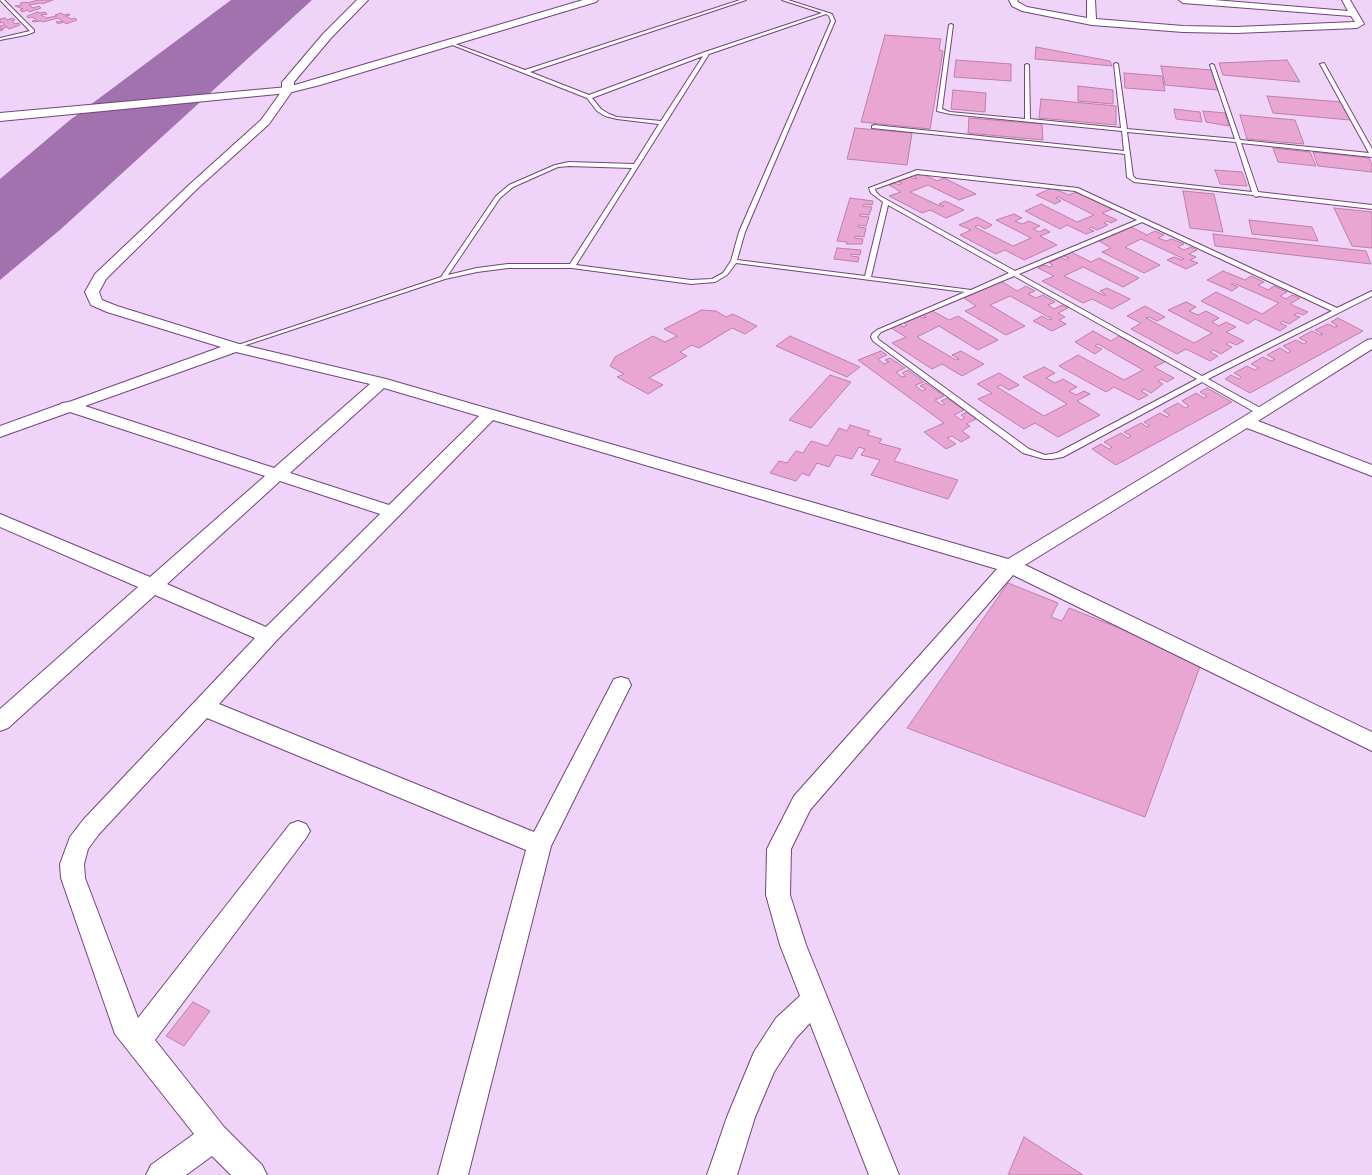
<!DOCTYPE html>
<style>
body{margin:0}
canvas{display:block;background:#f0d3f9}
</style>
<canvas width="1372" height="1175"></canvas>
<script>
const g = document.querySelector('canvas').getContext('2d');
g.lineJoin = 'round';
function paint(path, color) { g.fillStyle = color; g.fill(path, 'evenodd'); }
const shape = rows => new Path2D(rows.map(r => 'M' + r).join(''));
function trace(path, color, width, dash) { g.strokeStyle = color; g.lineWidth = width; g.lineCap = dash ? 'butt' : 'round'; g.setLineDash(dash || []); g.stroke(path); }
const water = shape([
 [231,0,312,0,61,229,0,280,0,179,70,120]
]);
const building = shape([
 [38,0,53,0,42,4,41,3,29,5,33,8,39,6,41,8,29,12,28,10,22,12,20,10,23,9,15,6,22,5,20,3,26,2,27,3,38,0],
 [38,12,40,13,45,12,47,14,41,15,46,18,57,16,55,15,61,13,64,15,68,14,70,15,66,16,71,19,75,18,77,20,66,24,64,22,58,24,56,22,63,21,58,18,43,22,41,21,34,22,32,21,37,20,32,17,28,18,27,16,38,12],
 [5,18,7,20,13,18,15,20,12,21,15,24,19,23,20,25,9,29,7,27,1,29,3,30,0,31,0,26,5,25,2,22,0,23,0,19,5,18],
 [885,35,941,39,939,50,943,51,930,129,861,122,885,35],
 [1036,47,1110,61,1112,66,1035,59,1036,47],
 [956,60,1011,64,1011,81,954,77,956,60],
 [1287,60,1300,82,1223,75,1219,63,1287,60],
 [1161,66,1211,70,1218,90,1165,85,1161,66],
 [1124,73,1162,76,1165,91,1125,88,1124,73],
 [1078,86,1113,90,1113,104,1078,101,1078,86],
 [953,90,986,93,985,112,951,109,953,90],
 [1267,96,1342,102,1350,120,1273,113,1267,96],
 [1041,99,1116,106,1116,125,1039,118,1041,99],
 [1174,109,1200,112,1202,122,1176,119,1174,109],
 [1203,111,1225,113,1229,126,1206,122,1203,111],
 [1240,115,1295,120,1304,144,1247,139,1240,115],
 [969,118,1042,124,1043,140,968,133,969,118],
 [855,128,912,133,907,165,847,159,855,128],
 [1273,148,1310,152,1316,166,1278,162,1273,148],
 [1313,152,1369,158,1372,165,1372,172,1318,166,1313,152],
 [1215,170,1242,172,1247,186,1220,184,1215,170],
 [921,173,937,181,944,178,976,194,959,200,928,185,910,192,942,207,944,206,939,204,945,201,964,210,946,218,930,210,922,213,889,196,901,192,889,185,895,183,899,185,902,183,898,182,910,177,915,179,917,178,913,176,921,173],
 [1052,188,1069,195,1076,192,1113,209,1102,213,1117,220,1111,223,1107,221,1104,223,1108,225,1097,230,1091,227,1089,229,1094,231,1086,234,1067,225,1060,229,1025,211,1041,204,1077,222,1094,215,1058,197,1056,198,1061,201,1055,204,1036,195,1052,188],
 [1183,191,1214,194,1223,232,1190,228,1183,191],
 [850,198,873,201,872,205,864,204,863,206,872,207,869,215,860,214,860,216,869,217,866,226,858,225,858,227,866,228,864,237,855,236,854,238,863,239,862,244,846,244,847,242,837,241,850,198],
 [1334,208,1372,212,1372,248,1352,246,1334,208],
 [1014,214,1022,218,1015,221,1022,224,1029,221,1040,226,1033,229,1039,232,1045,229,1050,232,1040,236,1057,245,1024,260,1005,250,996,254,960,235,971,230,959,225,977,217,992,225,985,229,978,225,975,227,1013,246,1031,238,996,220,1014,214],
 [1249,220,1312,227,1318,241,1252,234,1249,220],
 [1131,227,1147,235,1155,231,1164,235,1158,238,1166,241,1172,239,1184,244,1178,247,1184,250,1191,247,1197,250,1189,254,1196,257,1190,260,1198,263,1186,269,1167,260,1174,257,1182,260,1184,259,1141,239,1125,247,1160,265,1144,273,1102,252,1111,248,1099,241,1131,227],
 [1213,234,1366,251,1371,264,1215,246,1213,234],
 [837,248,861,250,860,255,851,254,851,256,859,257,858,262,834,259,837,248],
 [1071,252,1091,262,1099,258,1139,278,1123,287,1083,267,1064,276,1105,296,1106,295,1100,291,1107,288,1130,299,1112,309,1092,299,1083,303,1042,281,1054,276,1038,268,1045,265,1050,267,1053,265,1049,263,1061,257,1066,260,1069,258,1063,256,1071,252],
 [1223,271,1245,280,1251,276,1264,282,1258,285,1268,290,1274,286,1287,292,1280,296,1286,299,1292,295,1300,298,1290,304,1308,312,1303,315,1297,313,1294,315,1300,317,1289,324,1282,321,1280,323,1287,326,1280,331,1255,319,1248,324,1201,301,1216,292,1262,314,1279,303,1233,283,1231,284,1238,287,1232,291,1207,280,1223,271],
 [1001,281,1017,291,1026,286,1035,291,1028,294,1036,298,1043,295,1055,302,1048,305,1054,309,1062,305,1068,308,1058,313,1065,317,1059,320,1066,324,1052,331,1033,321,1042,316,1049,320,1052,319,1010,296,990,305,1025,326,1006,335,965,311,976,306,964,298,1001,281],
 [1186,302,1196,307,1189,311,1198,315,1206,311,1219,318,1212,322,1219,326,1226,322,1236,327,1226,332,1244,341,1236,345,1229,342,1226,344,1232,347,1221,354,1213,350,1210,352,1218,356,1210,361,1186,349,1177,354,1131,329,1141,323,1127,316,1145,306,1165,317,1157,321,1149,317,1146,318,1194,343,1212,333,1168,310,1186,302],
 [929,309,949,320,958,316,998,340,978,350,939,326,917,337,956,360,959,359,952,355,961,351,984,364,962,376,942,364,932,369,892,343,906,337,891,328,899,324,903,327,907,325,903,322,917,315,923,318,926,317,920,314,929,309],
 [702,310,716,311,726,317,733,314,757,326,745,334,732,328,699,348,692,345,680,352,687,356,649,378,663,385,648,394,617,377,624,374,610,366,615,357,653,336,665,342,677,336,664,329,702,310],
 [1338,318,1363,331,1250,393,1225,379,1231,375,1239,379,1241,377,1234,373,1247,366,1255,370,1259,368,1251,364,1263,357,1271,361,1275,359,1267,355,1280,348,1288,353,1291,351,1283,346,1296,340,1304,344,1307,342,1299,338,1312,331,1320,335,1323,334,1315,330,1328,324,1335,327,1338,326,1331,322,1338,318],
 [1093,331,1111,341,1119,336,1167,361,1154,367,1174,378,1167,382,1161,379,1158,381,1163,384,1151,393,1144,389,1141,391,1148,395,1139,400,1114,387,1106,392,1059,366,1078,355,1124,380,1143,370,1098,344,1095,346,1102,349,1095,354,1075,342,1093,331],
 [790,336,860,367,847,377,776,346,790,336],
 [881,351,887,355,878,359,884,364,889,362,885,360,890,358,905,368,896,372,902,377,906,376,902,373,908,370,924,382,915,385,922,391,926,389,920,386,926,383,944,396,935,400,942,405,945,404,941,401,947,398,964,410,954,415,961,420,965,418,961,415,967,412,976,419,966,424,970,426,962,431,970,437,961,442,952,436,947,438,956,444,946,449,924,432,944,423,858,360,881,351],
 [1044,367,1055,373,1046,378,1055,383,1063,379,1077,387,1069,391,1076,395,1084,391,1090,394,1077,401,1100,415,1058,437,1035,423,1024,429,978,399,992,393,977,384,999,373,1019,385,1009,390,1001,385,997,387,1044,416,1067,404,1023,377,1044,367],
 [830,375,851,382,811,428,789,420,830,375],
 [1207,388,1232,402,1116,465,1092,449,1101,444,1109,449,1112,447,1104,442,1121,433,1128,438,1131,436,1124,432,1141,423,1147,427,1150,426,1144,422,1160,413,1167,417,1170,415,1163,411,1178,403,1185,408,1189,406,1182,401,1196,393,1204,398,1207,396,1200,392,1207,388],
 [850,425,870,431,867,435,882,439,879,443,901,449,894,461,958,480,948,499,871,475,880,460,861,455,865,449,859,447,852,459,836,455,829,467,817,463,809,476,802,473,796,481,770,473,779,461,787,463,796,451,803,453,811,441,828,446,839,428,847,431,850,425],
 [1008,583,1058,603,1051,617,1062,621,1069,608,1202,661,1145,817,907,728,1008,583],
 [193,1002,210,1011,184,1046,166,1036,193,1002],
 [1024,1137,1083,1175,1008,1175,1024,1137]
]);
const service = shape([
 [0,0,4,0,34,30,34,32,26,35,0,40,0,38,30,31,0,0],
 [740,0,746,0,530,72,589,95,705,52,822,13,782,0,788,0,832,14,835,21,745,232,737,260,865,276,883,202,871,193,869,188,917,170,1078,188,1337,308,1372,291,1372,296,1208,379,1264,410,1264,414,1258,414,1202,382,1063,457,1052,459,1044,459,1023,453,873,341,871,337,872,334,877,330,965,292,736,263,727,275,715,282,691,284,572,268,508,268,477,272,445,279,237,348,233,348,232,347,441,277,496,196,509,185,555,165,569,162,634,164,659,124,617,119,605,116,597,111,587,98,450,44,450,42,525,70,740,0],
 [826,14,829,16,831,21,739,232,731,261,723,273,712,279,691,280,576,265,709,54,826,14],
 [703,56,661,121,617,117,609,114,601,109,592,98,703,56],
 [569,166,632,168,570,264,508,264,477,268,448,275,500,198,513,187,558,167,569,166],
 [917,174,1075,191,1137,220,1015,271,880,196,876,192,875,189,917,174],
 [888,205,1009,273,971,290,871,277,888,205],
 [1142,222,1332,311,1202,376,1019,274,1142,222],
 [1014,276,1197,379,1057,453,1045,455,1029,449,879,340,877,337,881,332,1014,276],
 [951,24,953,25,942,109,950,112,1025,119,1025,65,1027,64,1029,65,1030,119,1121,128,1114,64,1116,63,1118,64,1127,129,1235,139,1210,65,1212,64,1214,65,1240,140,1369,153,1320,64,1324,63,1372,149,1372,157,1241,143,1258,192,1372,205,1372,209,1258,196,1256,197,1253,195,1134,182,1127,177,1125,154,872,128,872,126,874,125,1124,151,1122,131,950,114,937,111,949,25,951,24],
 [1127,132,1236,142,1252,192,1136,179,1133,176,1127,132]
]);
const minor = shape([
 [1009,0,1017,0,1018,2,1027,7,1087,18,1087,0,1095,0,1096,19,1183,26,1236,27,1355,22,1351,16,1183,3,1179,0,1214,0,1348,11,1342,0,1350,0,1364,24,1357,28,1236,33,1183,32,1092,25,1022,11,1012,6,1009,0],
 [288,87,293,90,269,124,197,189,106,279,99,292,102,300,117,306,239,344,386,379,1008,559,1240,419,1367,340,1372,339,1372,349,1258,421,1372,465,1372,476,1247,428,1025,565,1372,732,1372,751,1013,575,810,810,791,849,790,895,806,945,899,1175,869,1175,810,1023,796,1038,774,1072,755,1117,737,1175,707,1175,727,1117,754,1052,776,1018,800,996,780,945,766,895,767,849,771,841,794,796,997,569,493,420,276,641,219,704,534,832,614,679,621,677,628,679,631,685,551,846,468,1175,438,1175,526,850,207,718,99,834,88,849,84,864,85,878,138,1018,290,824,298,821,306,824,310,831,306,838,155,1040,224,1127,262,1165,267,1175,231,1175,212,1156,186,1175,146,1175,151,1165,194,1134,115,1034,61,878,60,864,70,837,83,820,255,638,155,595,8,728,0,731,0,709,138,587,0,527,0,514,150,577,265,476,70,412,0,437,0,426,61,404,62,403,69,402,221,347,107,312,91,305,85,292,95,274,189,185,261,120,284,88,288,87],
 [236,352,370,384,274,468,85,406,236,352],
 [384,388,479,416,389,505,290,473,384,388],
 [280,481,380,514,266,627,167,584,280,481]
]);
const tertiary = shape([
 [357,0,368,0,331,38,294,82,294,90,292,92,284,92,282,90,282,82,284,80,323,34,357,0]
]);
const primary = shape([
 [583,0,598,0,596,2,320,85,288,93,0,121,0,113,288,87,583,0]
]);
paint(water, '#a272af');
paint(building, '#e9a6d3');
trace(building, '#be7eaa', 1);
trace(service, '#71467c', 2);
trace(minor, '#71467c', 2);
trace(tertiary, '#71467c', 2);
trace(primary, '#71467c', 2);
paint(service, '#fff');
paint(minor, '#fff');
paint(tertiary, '#fff');
paint(primary, '#fff');
</script>
